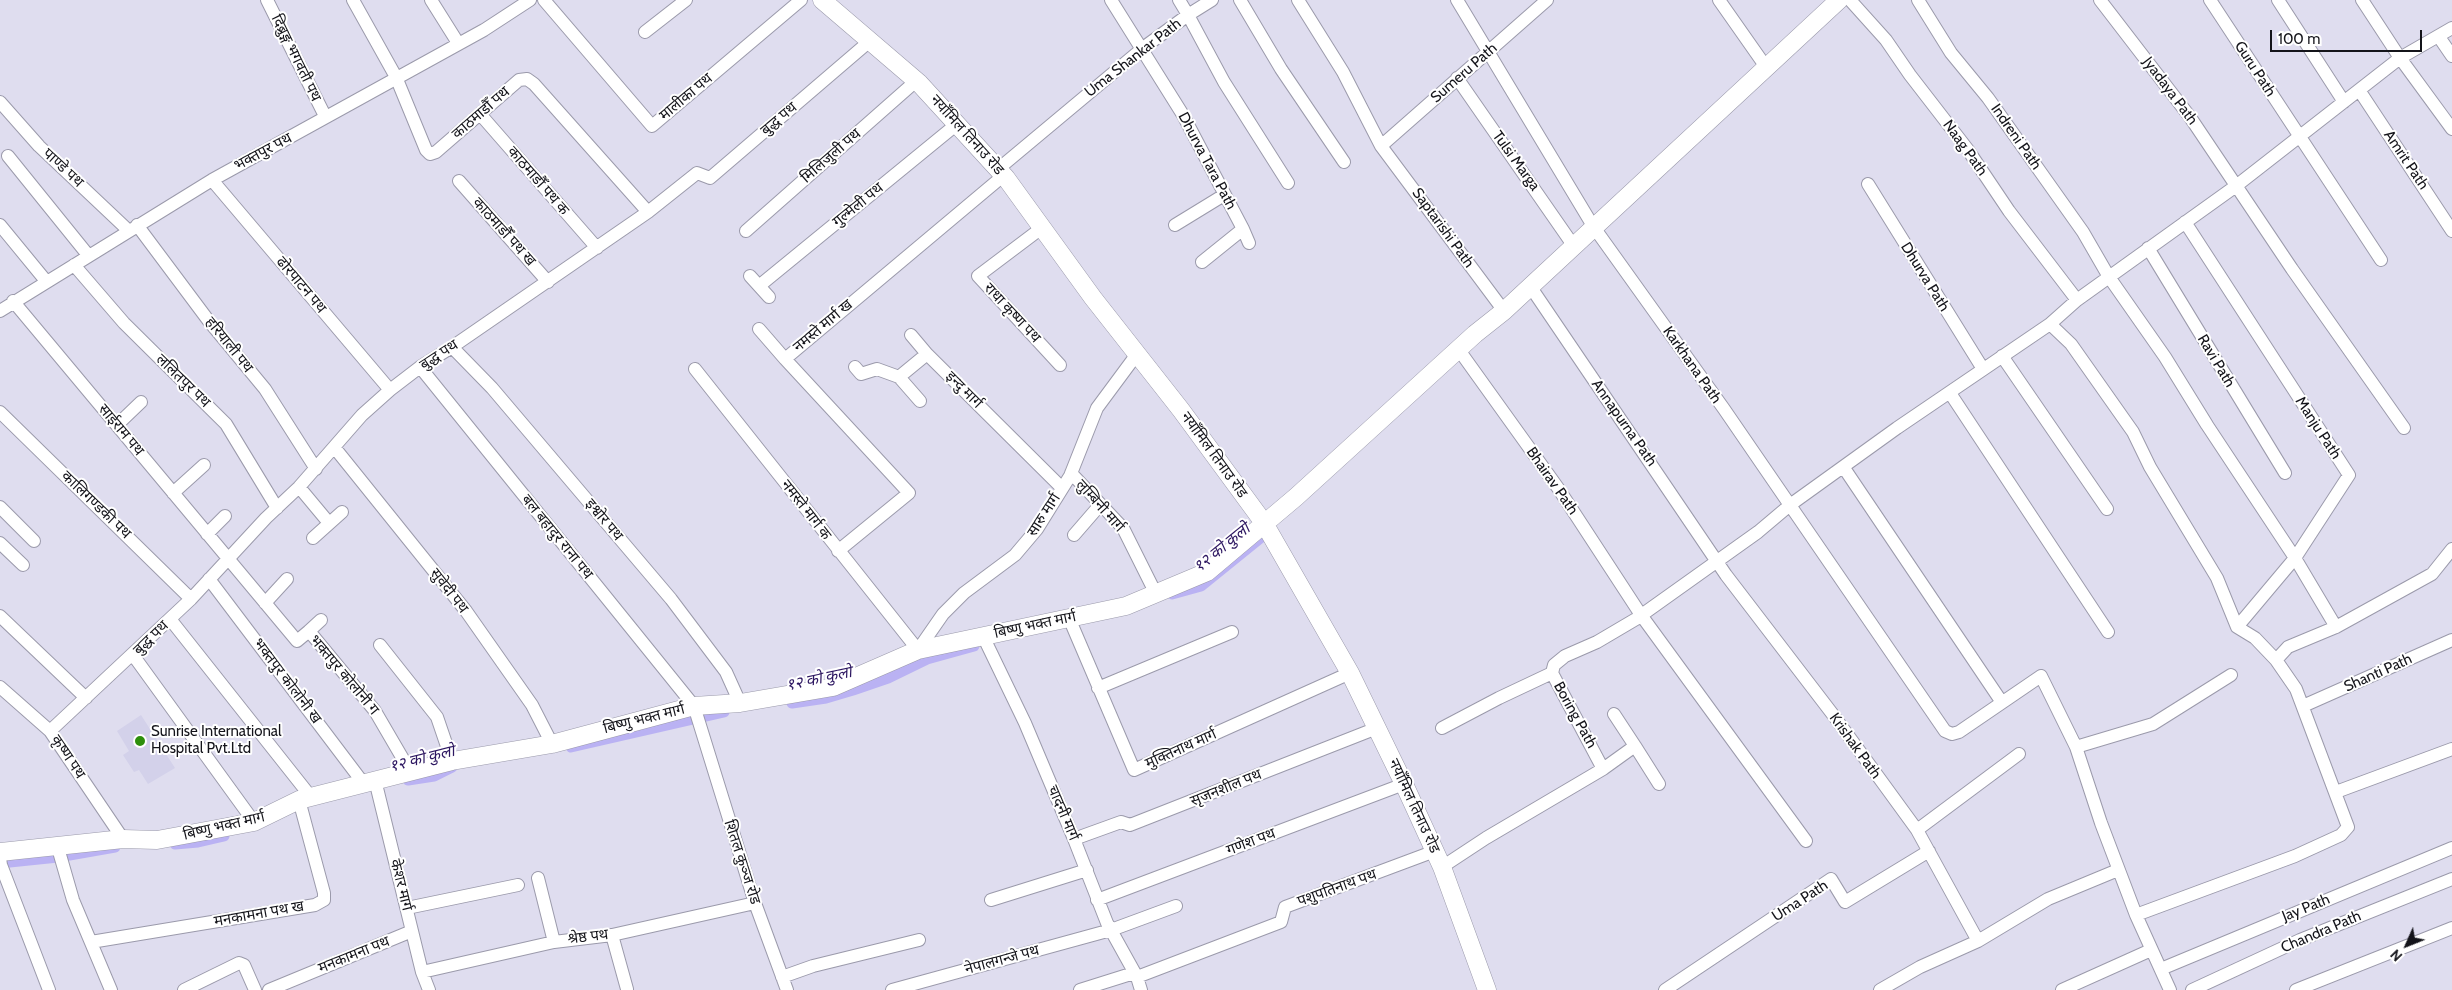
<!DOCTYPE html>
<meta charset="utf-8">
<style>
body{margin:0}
#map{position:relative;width:2452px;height:990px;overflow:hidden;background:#dfddef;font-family:Cabin,sans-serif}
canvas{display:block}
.north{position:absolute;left:2382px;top:920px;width:50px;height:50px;-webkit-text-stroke:4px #fff;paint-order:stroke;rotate:226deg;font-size:14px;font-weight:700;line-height:20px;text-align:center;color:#14141a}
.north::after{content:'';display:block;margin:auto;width:18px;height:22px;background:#14141a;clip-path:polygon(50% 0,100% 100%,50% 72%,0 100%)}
.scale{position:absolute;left:2270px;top:30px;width:152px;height:22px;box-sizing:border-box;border:2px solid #14141a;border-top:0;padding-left:6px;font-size:15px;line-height:18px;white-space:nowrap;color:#14141a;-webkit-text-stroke:4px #fff;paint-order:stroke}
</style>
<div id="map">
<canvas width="2452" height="990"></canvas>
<div class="north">N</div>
<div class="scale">100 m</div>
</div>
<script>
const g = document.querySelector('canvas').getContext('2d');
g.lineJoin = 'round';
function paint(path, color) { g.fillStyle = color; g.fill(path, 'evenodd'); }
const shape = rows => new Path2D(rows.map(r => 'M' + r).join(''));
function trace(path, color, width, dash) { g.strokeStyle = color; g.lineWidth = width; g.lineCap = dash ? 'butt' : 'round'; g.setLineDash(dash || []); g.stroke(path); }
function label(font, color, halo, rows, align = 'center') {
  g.font = font + ' Cabin,"Noto Sans Devanagari",sans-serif'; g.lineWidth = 4; g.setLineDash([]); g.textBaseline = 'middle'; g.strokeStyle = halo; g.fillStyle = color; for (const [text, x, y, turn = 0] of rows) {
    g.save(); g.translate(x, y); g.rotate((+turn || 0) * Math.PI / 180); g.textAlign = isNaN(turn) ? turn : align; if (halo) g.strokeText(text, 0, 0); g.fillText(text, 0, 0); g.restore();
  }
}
const built = shape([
 [141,715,175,768,148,784,139,770,134,772,123,755,129,751,117,731]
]);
const canal = shape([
 [1172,594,1201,586,1269,531],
 [792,703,826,698,853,690,888,678,927,659,974,646],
 [571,747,724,712],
 [408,780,434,776,452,767],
 [175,844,198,842,224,836],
 [0,863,58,857,115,847]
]);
const street = shape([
 [267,0,325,116],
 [353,0,396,77,426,150,430,154,436,152,519,80,527,79,534,84,648,212],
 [431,0,458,43],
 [544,0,652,126,801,0],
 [1111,0,1183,115,1243,229,1202,262],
 [1179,0,1188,15,1212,0],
 [1240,0,1281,69,1344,162],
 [1298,0,1343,72,1381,146,1504,311],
 [1457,0,1593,226,1724,409,1945,731,1952,734,1959,732,2041,676,2076,747,2101,823,2136,915],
 [1719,0,1766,67],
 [1850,0,1886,40,1910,75,1968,150,2009,211,2077,300],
 [1918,0,1951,53,1988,98,2083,232,2109,277,2165,357,2207,425,2295,558,2336,627],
 [2100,0,2190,117,2292,269,2404,428],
 [2210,0,2381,260],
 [2278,0,2344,102],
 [2362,0,2400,58,2452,129],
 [645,32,686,0],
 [2439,37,2452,56],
 [1457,78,1573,245],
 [2359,90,2452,231],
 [0,102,39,146,129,231],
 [480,114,597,248],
 [1381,146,1547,0],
 [8,156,88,255],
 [997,170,1143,48,1188,15,1224,82,1288,183],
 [212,180,390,390],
 [459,181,548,282],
 [1868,184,1983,369],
 [2185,222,2349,475,2295,558,2237,627],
 [0,225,46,281],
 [137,225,208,320,265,389,316,469],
 [1175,225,1224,195],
 [1043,227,978,276,1060,365],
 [1243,229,1249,243],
 [746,231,916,81],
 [2148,248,2285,473],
 [74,265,124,323,226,424,277,508],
 [750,276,769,297],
 [759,286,957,124],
 [1530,286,1726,575,1834,716,1917,830,1978,941],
 [13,301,297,641,309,631,375,711,410,771],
 [0,311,212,180,484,30,530,0],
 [2050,324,2071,344,2133,432,2150,467,2217,578,2237,627,2255,638,2276,660],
 [759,329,785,359],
 [911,335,927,354],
 [452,347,492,388,671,599,726,672,740,703],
 [1459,350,1558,488,1641,615,1806,841],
 [2002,356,2107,509],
 [420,367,694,706,755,903,787,990],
 [855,367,861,374,877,369,899,377,927,354,1062,488],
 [695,369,918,650,943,614,964,593,1015,555,1037,529,1070,476,1097,408,1137,354],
 [899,377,920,401],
 [1950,393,2108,632],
 [0,412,191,599],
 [117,425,141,402],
 [334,447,466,611,532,705,552,744],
 [1844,468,2001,701],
 [1071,473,1123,528,1156,594],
 [299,487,329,523],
 [173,493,204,465],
 [0,507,34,541],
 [207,534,225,516],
 [1074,535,1100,505],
 [313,538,342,512],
 [0,543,23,565],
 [838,551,909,493,785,359,1003,176],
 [209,579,364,784],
 [265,603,287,579],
 [0,616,86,698],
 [1069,618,1134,770,1350,673],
 [170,619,311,797],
 [309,631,321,620],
 [983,636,1025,723,1074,839,1107,923,1137,977,1141,990],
 [380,645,437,717,452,761],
 [133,655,254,822],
 [0,687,50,731,123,839],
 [1098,688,1232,632],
 [2303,706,2452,640],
 [1614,714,1635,746],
 [1442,728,1499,698,1552,673],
 [50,731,191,599,266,518,299,487,362,415,390,390,420,367,452,347,648,212,697,173,710,178,871,40],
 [2076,747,2153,724,2231,675],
 [1603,769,1635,746,1659,784],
 [375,780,422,972,429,990],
 [2336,792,2452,749],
 [1917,830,2019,754],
 [1074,839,1121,822,1130,825,1377,728],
 [58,848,73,900,111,990],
 [0,858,1,865,49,990],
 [1442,867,1486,838,1603,769,1552,673,1554,665,1565,656,1597,642,1636,619,1758,532,1790,505,1897,428,2050,324,2077,300,2236,186,2400,58,2452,28],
 [538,878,554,942],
 [991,900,1087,870],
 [1097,900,1404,784],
 [407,908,518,885],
 [612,935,627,989],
 [91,942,315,905,324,900,324,893,299,800],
 [2161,969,2452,848],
 [422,972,554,942,612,935,755,903],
 [782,977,813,966,919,940],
 [1137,977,1281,922,1285,907,1435,851],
 [184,990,239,963,244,965,255,990],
 [269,990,412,931],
 [892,990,1111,930,1176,906],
 [1080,990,1134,973],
 [1665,990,1831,879,1845,902,1929,851],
 [1880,990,1920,967,1978,941,2048,899,2118,870],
 [2062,990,2151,950],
 [2170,990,2136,915,2295,856,2341,835,2348,827,2296,689,2276,660,2288,647,2336,627,2432,574,2452,549],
 [2192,990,2300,940,2452,879],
 [2296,990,2452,928]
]);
const secondary = shape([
 [822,0,919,83,1006,178,1093,298,1181,410,1264,523,1350,673,1404,784,1442,867,1487,990],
 [0,852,123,839,157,840,254,822,299,800,452,761,552,744,694,706,740,703,833,687,918,650,1126,606,1207,572,1296,497,1475,334,1504,311,1839,0]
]);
const markers = [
 [140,741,6,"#2d8f0c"]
];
const streetNames = [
 ["दिब्रुङ्ग भगवती पथ",296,58,64],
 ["Uma Shankar Path",1133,58,-38],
 ["Guru Path",2255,69,57],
 ["Sumeru Path",1464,73,-41],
 ["Jyadaya Path",2170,91,53],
 ["मालीका पथ",686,97,-40],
 ["काठमाडौँ पथ",481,113,-41],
 ["बुद्ध पथ",779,119,-40],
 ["नयाँमिल तिनाउ रोड",967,135,48],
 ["Indreni Path",2016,137,55],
 ["Naag Path",1965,148,54],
 ["भक्तपुर पथ",263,152,-28],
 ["मिलिजुली पथ",831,156,-41],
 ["Amrit Path",2406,160,56],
 ["Dhurva Tara Path",1207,161,62],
 ["Tulsi Marga",1516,161,54],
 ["पाण्डे पथ",63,168,43],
 ["काठमाडौँ पथ क",538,181,49],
 ["गुल्मेली पथ",858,205,-39],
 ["Saptarishi Path",1443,228,54],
 ["काठमाडौँ पथ ख",504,232,48],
 ["Dhurva Path",1925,277,58],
 ["ढोरपाटन पथ",301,285,50],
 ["राधा कृष्ण पथ",1012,313,47],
 ["नमस्ते मार्ग ख",823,326,-40],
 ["हरियाली पथ",229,345,51],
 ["बुद्ध पथ",439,355,-33],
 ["Ravi Path",2216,361,59],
 ["Karkhana Path",1692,365,55],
 ["ललितपुर पथ",183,381,44],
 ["इन्दु मार्ग",964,390,45],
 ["Annapurna Path",1624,423,55],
 ["Manju Path",2318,428,57],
 ["साईराम पथ",121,430,50],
 ["नयाँमिल तिनाउ रोड",1214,455,54],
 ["Bhairav Path",1552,481,55],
 ["कालिगण्डकी पथ",96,505,44],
 ["लुम्बिनी मार्ग",1100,506,48],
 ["नमस्ते मार्ग क",806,510,52],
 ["सारु मार्ग",1044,515,-57],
 ["इश्वोर पथ",604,520,50],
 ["बल बहादुर राना पथ",557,537,51],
 ["सुवेदी पथ",449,591,52],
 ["बिष्णु भक्त मार्ग",1035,625,-12],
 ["बुद्ध पथ",151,638,-44],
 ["Shanti Path",2378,673,-24],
 ["भक्तपुर कोलोनी ग",344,675,50],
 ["भक्तपुर कोलोनी ख",287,681,53],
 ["Boring Path",1575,715,61],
 ["बिष्णु भक्त मार्ग",644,719,-14],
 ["Krishak Path",1855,746,54],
 ["मुक्तिनाथ मार्ग",1181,749,-24],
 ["कृष्ण पथ",68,757,56],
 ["सृजनशील पथ",1226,788,-22],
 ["नयाँमिल तिनाउ रोड",1414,806,65],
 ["चादनी मार्ग",1063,813,67],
 ["बिष्णु भक्त मार्ग",224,826,-13],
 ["गणेश पथ",1251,842,-21],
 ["शितल कुञ्ज रोड",742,862,72],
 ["केशर मार्ग",401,885,76],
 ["पशुपतिनाथ पथ",1337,888,-20],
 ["Uma Path",1800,901,-33],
 ["Jay Path",2306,908,-22],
 ["मनकामना पथ ख",259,914,-10],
 ["Chandra Path",2321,932,-23],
 ["श्रेष्ठ पथ",588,937,-7],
 ["मनकामना पथ",354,955,-22],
 ["नेपालगन्जे पथ",1002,960,-15]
];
const poiNames = [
 ["Sunrise International",151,732],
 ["Hospital Pvt.Ltd",151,749]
];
const waterNames = [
 ["१२ को कुलो",1222,548,-39],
 ["१२ को कुलो",819,679,-12],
 ["१२ को कुलो",422,759,-14]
];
paint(built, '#d3d1ea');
trace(canal, '#bab2f3', 11);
trace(street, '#9b9aab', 14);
trace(secondary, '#9b9aab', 19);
trace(street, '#fff', 12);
trace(secondary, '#fff', 18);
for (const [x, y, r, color] of markers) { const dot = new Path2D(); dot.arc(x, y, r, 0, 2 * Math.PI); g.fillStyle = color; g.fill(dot); trace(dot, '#fff', 2); }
label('15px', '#14141a', '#fff', streetNames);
label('15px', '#14141a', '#fff', poiNames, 'left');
label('italic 16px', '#2d1761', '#fff', waterNames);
</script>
